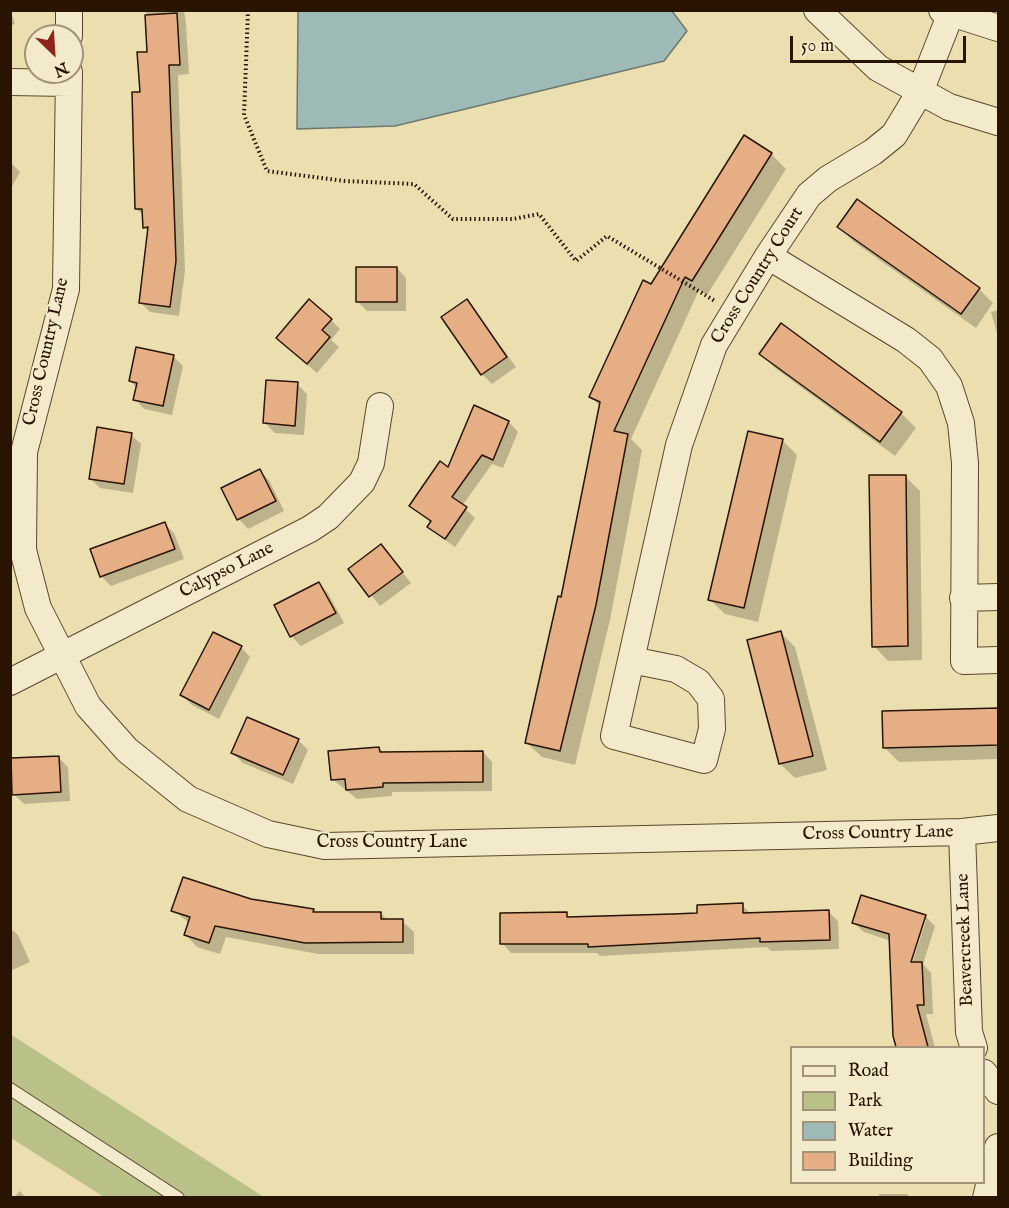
<!DOCTYPE html>
<style>
body{margin:0}
#map{position:relative;width:1009px;height:1208px;overflow:hidden;background:#ecdfaf;font-family:"IM FELL English",serif}
canvas{display:block}
.frame{position:absolute;inset:0;border:12px solid #281400;pointer-events:none}
.legend{position:absolute;left:790px;top:1046px;width:195px;height:138px;box-sizing:border-box;background:#f3eacb;border:2px solid #a2947a;margin:0;padding:8px 10px;list-style:none;font-size:18px;color:#281400}
.legend li{display:flex;align-items:center;gap:12px;height:30px}
.legend b{width:30px;border:2px solid #a2947a}
.north{position:absolute;left:24px;top:24px;width:60px;height:60px;box-sizing:border-box;background:#f3eacb;border:2px solid #a2947a;border-radius:50%;rotate:155deg;font-size:16px;font-weight:700;line-height:24px;text-align:center;color:#281400}
.north::after{content:'';display:block;margin:auto;width:21px;height:27px;background:#8f2418;clip-path:polygon(50% 0,100% 100%,50% 72%,0 100%)}
.scale{position:absolute;left:790px;top:36px;width:176px;height:27px;box-sizing:border-box;border:3px solid #281400;border-top:0;padding-left:8px;font-size:18px;line-height:21px;white-space:nowrap;color:#281400;-webkit-text-stroke:4px #f3eacb;paint-order:stroke}
</style>
<div id="map">
<canvas width="1009" height="1208"></canvas>
<div class="frame"></div>
<ul class="legend">
<li><b style="height:8px;background:#f3eacb"></b>Road</li>
<li><b style="height:16px;background:#bac188"></b>Park</li>
<li><b style="height:16px;background:#9dbab6"></b>Water</li>
<li><b style="height:16px;background:#e5ae85"></b>Building</li>
</ul>
<div class="north">N</div>
<div class="scale">50 m</div>
</div>
<script>
const g = document.querySelector('canvas').getContext('2d');
g.lineJoin = 'round';
function paint(path, color) { g.fillStyle = color; g.fill(path, 'evenodd'); }
const shape = rows => new Path2D(rows.map(r => 'M' + r).join(''));
function trace(path, color, width, dash) { g.strokeStyle = color; g.lineWidth = width; g.lineCap = dash ? 'butt' : 'round'; g.setLineDash(dash || []); g.stroke(path); }
function label(font, color, halo, rows, align = 'center') {
  g.font = font + ' "IM FELL English",serif'; g.lineWidth = 4.5; g.setLineDash([]); g.textBaseline = 'middle'; g.strokeStyle = halo; g.fillStyle = color; for (const [text, x, y, turn = 0] of rows) {
    g.save(); g.translate(x, y); g.rotate((+turn || 0) * Math.PI / 180); g.textAlign = isNaN(turn) ? turn : align; if (halo) g.strokeText(text, 0, 0); g.fillText(text, 0, 0); g.restore();
  }
}
const green = shape([
 [10,1034,264,1197,104,1197,11,1138]
]);
const water = shape([
 [298,11,672,11,687,31,664,61,395,126,297,129,298,11]
]);
const shadow = shape([
 [10,10,15,24,10,26],
 [146,10,184,10,186,24,189,74,178,75,185,271,179,316,150,312,140,302,149,232,144,227,143,215,136,209,142,93,149,53],
 [744,137,771,154,786,169,707,295,699,290,631,439,642,450,610,620,575,765,542,757,527,743,562,598,601,407,591,397,651,286],
 [10,162,20,172,10,190],
 [839,227,979,289,993,303,976,328,854,242],
 [397,268,406,278,406,311,367,311,357,301],
 [467,301,516,367,492,384,482,374],
 [998,310,998,337,991,312],
 [331,320,340,329,331,340,339,347,317,373,287,347],
 [781,325,901,413,916,428,895,456,775,368,760,353],
 [173,356,183,366,172,415,144,409,135,399,137,388,130,381],
 [297,384,307,394,304,435,275,433,265,423],
 [509,422,518,432,503,468,492,464,462,506,475,518,455,547,439,536,429,526,431,523,411,506,449,469],
 [131,435,141,444,133,493,100,488,90,478],
 [783,441,797,455,758,622,725,614,710,600],
 [260,471,269,480,284,511,248,529,239,519],
 [905,476,920,491,922,660,888,661,874,646],
 [164,523,174,533,184,559,111,586,101,576],
 [381,546,411,583,380,606,350,569],
 [319,584,328,593,344,623,301,646,291,636],
 [781,633,795,647,827,770,795,778,780,764,749,641],
 [241,647,250,657,219,719,192,705,182,695],
 [998,710,998,759,899,762,884,747],
 [298,740,308,750,293,784,243,763,233,753],
 [379,748,384,753,483,752,492,762,492,791,392,792,392,796,357,799,332,779],
 [58,757,68,767,70,801,24,804,14,794],
 [251,900,313,910,316,914,381,913,388,921,402,921,414,932,414,954,318,954,226,937,220,954,197,947,186,935,189,923,173,910],
 [742,905,751,914,828,911,838,921,839,949,771,951,767,947,600,956,597,953,511,953,502,943,566,914,571,919,699,914],
 [925,916,935,926,923,964,931,973,933,1014,926,1014,935,1048,897,1048,894,1036,891,941,864,932,854,923],
 [923,920,926,920,910,970,907,969],
 [10,928,18,935,30,962,10,971],
 [919,1182,941,1182,941,1184],
 [20,1191,26,1198,13,1198],
 [879,1194,907,1194,911,1198,879,1198]
]);
const building = shape([
 [177,13,180,65,169,65,176,261,170,307,139,303,148,227,143,228,142,209,135,209,132,92,140,92,137,52,147,52,145,15,177,13],
 [744,135,772,153,692,281,685,277,614,431,628,434,596,605,560,751,525,743,558,596,561,597,600,402,589,397,643,280,651,284,744,135],
 [857,199,980,288,961,314,837,227,857,199],
 [356,267,397,267,397,302,356,302,356,267],
 [309,299,332,319,322,330,330,337,307,364,276,338,309,299],
 [467,299,507,357,481,375,441,317,467,299],
 [781,323,902,412,880,442,759,354,781,323],
 [136,347,174,355,163,406,133,400,137,383,129,381,136,347],
 [266,380,298,382,295,426,263,423,266,380],
 [474,405,509,421,493,460,482,455,452,497,467,507,445,539,427,527,431,521,409,506,440,461,448,467,474,405],
 [97,427,132,433,124,484,89,479,97,427],
 [748,431,783,439,744,608,708,600,748,431],
 [260,469,276,501,237,520,221,488,260,469],
 [869,475,906,475,908,646,872,647,869,475],
 [165,522,175,549,100,577,90,549,165,522],
 [381,544,403,572,369,597,348,569,381,544],
 [319,582,336,613,290,637,274,605,319,582],
 [781,631,813,756,779,764,747,640,781,631],
 [213,632,242,646,209,710,180,695,213,632],
 [999,708,999,745,883,748,882,711,999,708],
 [247,717,299,739,283,775,231,753,247,717],
 [379,747,380,752,483,751,483,782,383,783,383,787,346,790,345,779,331,780,328,751,379,747],
 [59,756,61,792,12,795,11,758,59,756],
 [183,877,251,899,314,909,313,912,381,912,381,919,403,919,403,942,305,943,215,926,209,943,184,935,190,917,171,911,183,877],
 [861,895,926,915,911,962,922,962,924,1005,917,1005,928,1047,896,1047,893,1036,889,934,852,923,861,895],
 [743,903,743,913,829,910,830,940,760,942,760,938,588,947,588,944,500,944,500,913,567,912,567,917,673,914,697,913,697,905,743,903]
]);
const path = shape([
 [248,10,244,115,267,171,345,181,414,184,453,219,513,219,539,214,576,261,607,236,715,301]
]);
const lane = shape([
 [10,1089,178,1198]
]);
const street = shape([
 [817,10,878,68,949,107,998,122],
 [942,10,998,28],
 [69,36,69,10],
 [69,72,66,289,24,452,23,550,38,608,88,706,127,750,188,799,268,834,325,846,962,832,998,828],
 [10,82,69,83],
 [768,256,906,340,930,359,949,386,961,423,965,463,964,661,998,660],
 [963,598,998,597],
 [631,660,676,669,698,682,711,699,712,729,704,760,614,736,631,660,679,445,714,345,768,256,809,195,828,179,873,152,894,135,920,92,951,13],
 [10,682,310,529,328,517,362,482,371,463,380,406],
 [962,832,969,1032,974,1048],
 [984,1073,998,1091],
 [986,1198,998,1147]
]);
const streetNames = [
 ["Cross Country Court",758,276,-58],
 ["Cross Country Lane",47,352,-77],
 ["Calypso Lane",227,571,-27],
 ["Cross Country Lane",878,834,-1],
 ["Cross Country Lane",392,843],
 ["Beavercreek Lane",966,940,-92]
];
paint(green, '#bac188');
paint(water, '#9dbab6');
trace(water, '#6e786d', 1.5);
paint(shadow, '#0003');
paint(building, '#e5ae85');
trace(building, '#281400', 1.5);
trace(lane, '#59472c', 14);
trace(street, '#59472c', 28);
trace(path, '#281400', 4, [1.5, 3]);
trace(lane, '#f3eacb', 12);
trace(street, '#f3eacb', 26);
label('18px', '#281400', '#f3eacb', streetNames);
</script>
